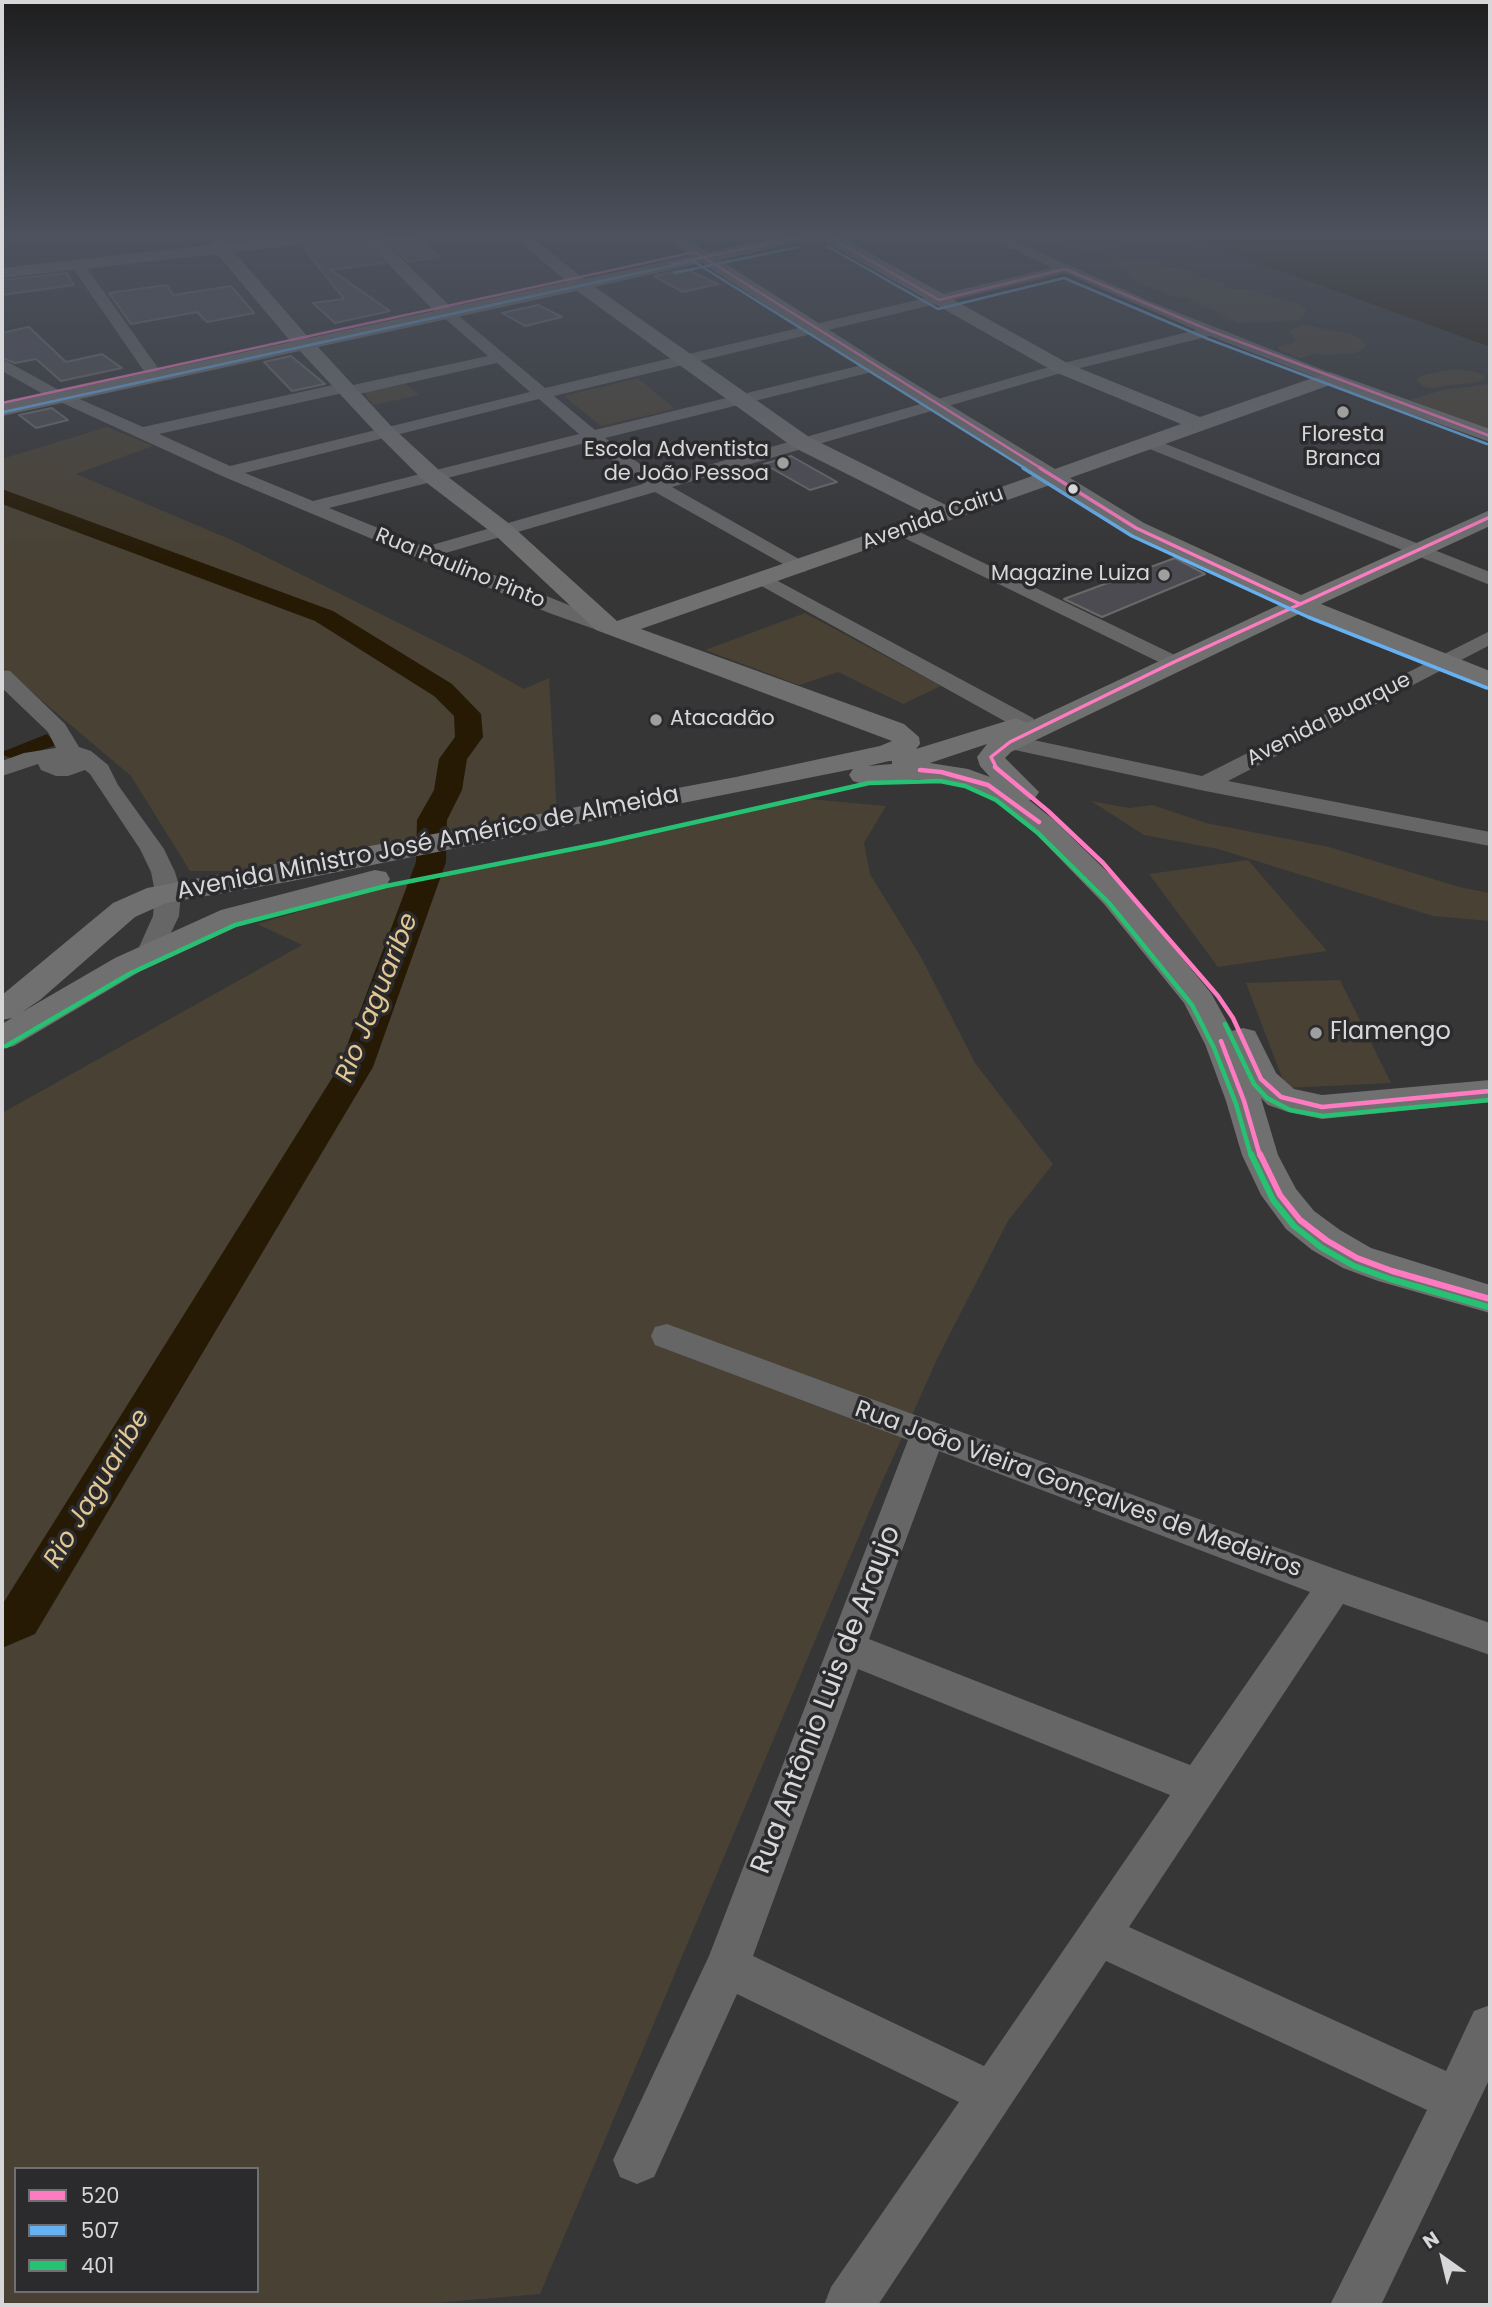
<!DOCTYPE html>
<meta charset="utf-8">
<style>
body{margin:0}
#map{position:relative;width:1492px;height:2307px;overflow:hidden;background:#363637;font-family:Poppins,sans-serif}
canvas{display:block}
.frame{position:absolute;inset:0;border:4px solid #d7d7d9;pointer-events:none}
.legend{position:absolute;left:14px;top:2167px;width:245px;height:126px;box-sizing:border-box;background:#2b2b2e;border:2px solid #707072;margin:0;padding:9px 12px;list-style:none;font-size:21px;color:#d7d7d9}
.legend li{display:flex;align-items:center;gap:14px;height:35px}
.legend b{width:35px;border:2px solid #707072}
.north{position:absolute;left:1408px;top:2223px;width:70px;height:70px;-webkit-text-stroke:5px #2b2b2e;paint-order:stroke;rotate:326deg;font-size:19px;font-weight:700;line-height:28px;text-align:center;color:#d7d7d9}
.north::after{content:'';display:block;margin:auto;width:24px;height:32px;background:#d7d7d9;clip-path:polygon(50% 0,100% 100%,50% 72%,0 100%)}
</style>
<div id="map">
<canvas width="1492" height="2307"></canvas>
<div class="frame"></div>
<ul class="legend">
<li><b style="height:9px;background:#fe7ac1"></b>520</li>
<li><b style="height:9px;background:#66b1f2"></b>507</li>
<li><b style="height:9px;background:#26c172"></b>401</li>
</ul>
<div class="north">N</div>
</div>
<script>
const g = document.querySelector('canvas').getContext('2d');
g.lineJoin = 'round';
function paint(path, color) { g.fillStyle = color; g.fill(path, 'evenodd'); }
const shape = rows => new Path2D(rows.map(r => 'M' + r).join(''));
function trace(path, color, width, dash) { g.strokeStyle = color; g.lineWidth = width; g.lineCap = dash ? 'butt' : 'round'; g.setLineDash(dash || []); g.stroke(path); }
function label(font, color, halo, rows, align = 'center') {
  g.font = font + ' Poppins,sans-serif'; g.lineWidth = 7; g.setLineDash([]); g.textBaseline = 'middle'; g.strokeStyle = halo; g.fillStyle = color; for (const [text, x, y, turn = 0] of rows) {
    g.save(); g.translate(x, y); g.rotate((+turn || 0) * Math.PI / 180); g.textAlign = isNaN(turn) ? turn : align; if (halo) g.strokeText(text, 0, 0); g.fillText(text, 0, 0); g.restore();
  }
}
const green = shape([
 [1112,238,1125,244,1099,251,1065,247,1059,242],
 [1125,258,1162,263,1158,267,1187,269,1204,278,1224,283,1227,289,1248,289,1301,305,1307,310,1299,320,1239,323,1221,317,1225,315,1193,302,1188,297,1174,297,1126,277,1131,274,1110,265],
 [1306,325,1350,334,1361,339,1367,346,1356,353,1323,355,1318,353,1300,358,1279,350,1278,346,1290,345,1296,340,1289,330],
 [1455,369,1476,372,1485,377,1478,382,1430,388,1422,386,1416,379,1427,374],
 [638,378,675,409,601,426,564,396],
 [405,384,419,395,374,405,363,392],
 [1490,384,1490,429,1410,400,1442,390],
 [107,427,153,446,76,474,234,541,463,655,524,689,549,678,557,814,512,819,448,833,234,871,190,871,131,776,2,667,2,459],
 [805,613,941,686,903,704,838,672,799,685,705,650],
 [798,798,886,806,864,843,870,874,921,957,975,1063,1053,1164,1008,1221,939,1355,878,1491,540,2294,411,2305,2,2305,2,1113,302,945,257,924,383,887,505,864],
 [16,2169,257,2169,257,2291,16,2291],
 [1091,801,1129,808,1152,805,1206,823,1329,847,1459,887,1490,893,1490,921,1433,916,1218,849,1144,835],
 [1248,860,1327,951,1218,967,1149,874],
 [1340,980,1391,1083,1286,1088,1246,983]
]);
const water = shape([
 [1189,238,1490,238,1490,347,1488,346],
 [47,734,57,745,14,759,2,755,2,752]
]);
const river = shape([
 [2,489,333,611,452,684,481,714,483,737,467,759,462,790,447,820,446,862,373,1067,35,1634,2,1648,2,1605,339,1067,416,862,417,820,434,790,439,759,455,737,454,716,434,696,315,621,2,504,2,489]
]);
const building = shape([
 [361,238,384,263,331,270,390,311,335,323,313,303,344,299,303,247,317,246,325,241,361,238],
 [383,238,418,238,438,257,408,262,383,238],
 [686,269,718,284,683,292,654,276,686,269],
 [67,273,74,285,2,295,2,280,67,273],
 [167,285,173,295,231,286,254,313,207,322,197,312,131,324,109,293,167,285],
 [538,305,562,317,525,326,502,313,538,305],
 [29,327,66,362,102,354,122,368,61,381,36,359,15,363,2,358,2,333,29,327],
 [291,356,325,384,292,391,264,362,291,356],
 [52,408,68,420,36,428,19,415,52,408],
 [791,456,837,482,810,490,764,464,791,456],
 [1175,558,1205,574,1102,617,1064,599,1175,558]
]);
const minor = shape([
 [207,238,221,238,228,248,221,252,216,251,207,238],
 [991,238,1008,238,1149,301,1336,375,1338,378,1336,381,1324,381,1210,336,1068,371,672,487,806,563,809,567,806,571,799,573,655,492,442,554,621,626,624,630,621,634,614,636,549,613,222,476,45,395,2,371,2,360,8,362,57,389,143,427,346,382,353,385,488,356,443,317,440,314,448,309,453,311,545,388,1052,268,991,238],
 [1065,273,1196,330,1056,365,660,479,605,438,880,370,882,367,874,362,595,430,554,396,1065,273],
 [497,363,530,392,230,466,159,434,343,393,350,396,497,363],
 [539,399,579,434,313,501,245,473,539,399],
 [589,442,643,484,425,547,329,508,589,442],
 [77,260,82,261,158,368,160,371,158,374,146,374,70,264,77,260],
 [1148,437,1490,572,1490,585,1142,446,1139,442,1142,438,1148,437],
 [903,524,1181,658,1185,662,1181,666,1167,666,896,534,894,530,896,526,903,524],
 [763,573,1033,718,1036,723,1033,728,1025,730,1017,728,756,583,753,579,763,573],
 [1490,631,1490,645,1228,781,1490,832,1490,846,1205,791,1010,749,1002,747,999,742,1002,737,1010,735,1202,776,1490,631],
 [2,670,10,671,65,724,79,747,91,751,108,765,118,785,164,849,175,872,181,892,179,916,158,960,149,962,140,960,136,954,153,916,155,892,151,872,140,849,90,774,85,770,68,776,56,776,41,770,38,764,2,776,2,761,24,753,56,748,48,732,2,688,2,670],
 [667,1324,1346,1573,1490,1623,1490,1655,1343,1604,1129,1927,1446,2071,1474,2011,1490,2005,1490,2078,1381,2305,1330,2305,1427,2110,1106,1961,878,2305,824,2305,831,2287,959,2102,737,1994,654,2177,637,2184,620,2177,613,2160,709,1956,908,1440,655,1345,651,1336,655,1327,667,1324],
 [939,1451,1310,1592,1190,1765,869,1639,939,1451],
 [858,1669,1170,1795,984,2066,753,1956,858,1669]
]);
const major = shape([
 [274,238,325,238,317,243,234,252,309,338,434,311,363,238,380,238,451,307,567,282,515,238,533,238,584,279,690,256,667,238,686,238,708,252,774,238,804,238,802,242,720,260,881,363,1055,469,1181,424,1055,372,825,242,823,238,843,238,1069,364,1200,417,1330,372,1490,429,1490,442,1330,385,1070,478,1144,523,1301,595,1490,510,1490,526,1321,604,1490,671,1490,688,1301,613,1011,752,1005,758,1039,792,1035,798,1029,800,1054,820,1126,890,1211,993,1232,1031,1243,1028,1255,1031,1276,1073,1294,1089,1322,1095,1490,1080,1490,1102,1322,1119,1288,1112,1268,1105,1261,1098,1278,1155,1296,1189,1314,1211,1340,1230,1371,1248,1490,1285,1490,1313,1378,1281,1343,1268,1312,1250,1286,1229,1261,1195,1242,1155,1226,1101,1205,1044,1184,1003,1104,904,1034,832,991,798,961,785,920,779,863,784,853,781,849,775,853,769,287,882,166,903,135,917,40,1000,22,1012,115,958,221,910,375,870,386,872,390,879,386,886,243,924,139,972,14,1046,2,1049,2,1024,12,1018,2,1020,2,995,113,903,147,888,736,777,880,746,892,741,596,630,495,535,423,480,378,435,300,351,2,416,2,404,291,342,217,254,2,278,2,268,274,238],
 [702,263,867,371,1035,475,948,506,809,437,595,287,702,263],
 [577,291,793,447,927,514,617,621,511,525,439,470,392,427,318,347,577,291],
 [1050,485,1128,533,1281,604,1027,723,1016,718,916,749,920,744,919,737,904,724,641,629,1050,485],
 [987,744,977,757,980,766,990,777,968,769,930,763,987,744],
 [889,761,892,761,892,764,868,766,889,761]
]);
const bus1Far3 = shape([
 [831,238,939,300,1065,269,1211,331,1490,436],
 [672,264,796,238],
 [2,403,695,252,1042,469]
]);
const bus1Far2 = shape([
 [1040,468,1136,528,1300,604],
 [997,769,991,757,1010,742,1174,662,1490,517]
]);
const bus1Far1 = shape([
 [995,767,1048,811,1103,863,1218,996,1233,1018,1261,1079,1281,1097,1322,1107,1490,1091],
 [920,770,941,772,988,785,1039,822],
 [1221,1041,1244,1101,1260,1156]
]);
const bus1 = shape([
 [1260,1154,1280,1195,1300,1220,1326,1240,1357,1258,1392,1271,1490,1299]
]);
const bus2Far1 = shape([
 [827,246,938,309,1064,278,1208,339,1487,444],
 [674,273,798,247],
 [4,412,693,261,1026,469]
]);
const bus2 = shape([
 [1023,468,1132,536,1308,617,1487,688]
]);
const bus3Far1 = shape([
 [1225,1024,1254,1084,1267,1098,1290,1110,1323,1116,1490,1100],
 [6,1046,131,973,235,925,386,886,603,843,869,783,940,781,965,786,996,800,1038,833,1109,903,1192,1005,1214,1048,1236,1104,1251,1156]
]);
const bus3 = shape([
 [1251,1154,1273,1200,1294,1226,1322,1248,1354,1266,1390,1279,1488,1307]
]);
const markers = [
 [1343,412,7,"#9f9fa0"],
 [783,463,7,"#9f9fa0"],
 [1073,489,6,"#d7d7d9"],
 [1164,575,7,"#9f9fa0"],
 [656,720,7,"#9f9fa0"],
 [1316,1033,7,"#9f9fa0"]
];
const farPoinames = [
 ["Floresta",1343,436,"center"],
 ["Branca",1343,460,"center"],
 ["Escola Adventista",769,451],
 ["de João Pessoa",769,475],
 ["Magazine Luiza",1150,575],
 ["Atacadão",670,720,"left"]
];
const farStreetnames = [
 ["Avenida Cairu",933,519,-20],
 ["Rua Paulino Pinto",460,569,22],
 ["Avenida Buarque",1329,720,-27]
];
const streetNames = [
 ["Avenida Ministro José Américo de Almeida",428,844,-11],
 ["Rua João Vieira Gonçalves de Medeiros",1078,1490,20]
];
const poiNames = [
 ["Flamengo",1330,1033]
];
const waterNames = [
 ["Rio Jaguaribe",378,998,-68],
 ["Rio Jaguaribe",98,1489,-59]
];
const nearStreetnames = [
 ["Rua Antônio Luis de Araujo",827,1700,-69]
];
paint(green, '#484134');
paint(water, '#261a05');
paint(river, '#261a05');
paint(building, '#4c4b51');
trace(building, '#69696a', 2);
paint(minor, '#666667');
paint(major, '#707070');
trace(bus1Far3, '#fe7ac1', 2.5);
trace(bus1Far2, '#fe7ac1', 3.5);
trace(bus1Far1, '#fe7ac1', 4.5);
trace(bus1, '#fe7ac1', 6);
trace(bus2Far1, '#66b1f2', 2.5);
trace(bus2, '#66b1f2', 3.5);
trace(bus3Far1, '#26c172', 4.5);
trace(bus3, '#26c172', 6);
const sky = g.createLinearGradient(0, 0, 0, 561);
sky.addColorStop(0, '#1e1e1e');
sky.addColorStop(0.42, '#4c525e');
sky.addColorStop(1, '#4c525e00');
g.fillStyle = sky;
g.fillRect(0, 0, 1492, 561);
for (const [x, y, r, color] of markers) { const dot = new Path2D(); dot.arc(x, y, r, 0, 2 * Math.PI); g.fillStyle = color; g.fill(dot); trace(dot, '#2b2b2e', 2.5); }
label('21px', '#d7d7d9', '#2b2b2e', farPoinames, 'right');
label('21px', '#d7d7d9', '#2b2b2e', farStreetnames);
label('24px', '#d7d7d9', '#2b2b2e', streetNames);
label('24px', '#d7d7d9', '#2b2b2e', poiNames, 'left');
label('italic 26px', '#e3c793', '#2b2b2e', waterNames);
label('28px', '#d7d7d9', '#2b2b2e', nearStreetnames);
</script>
